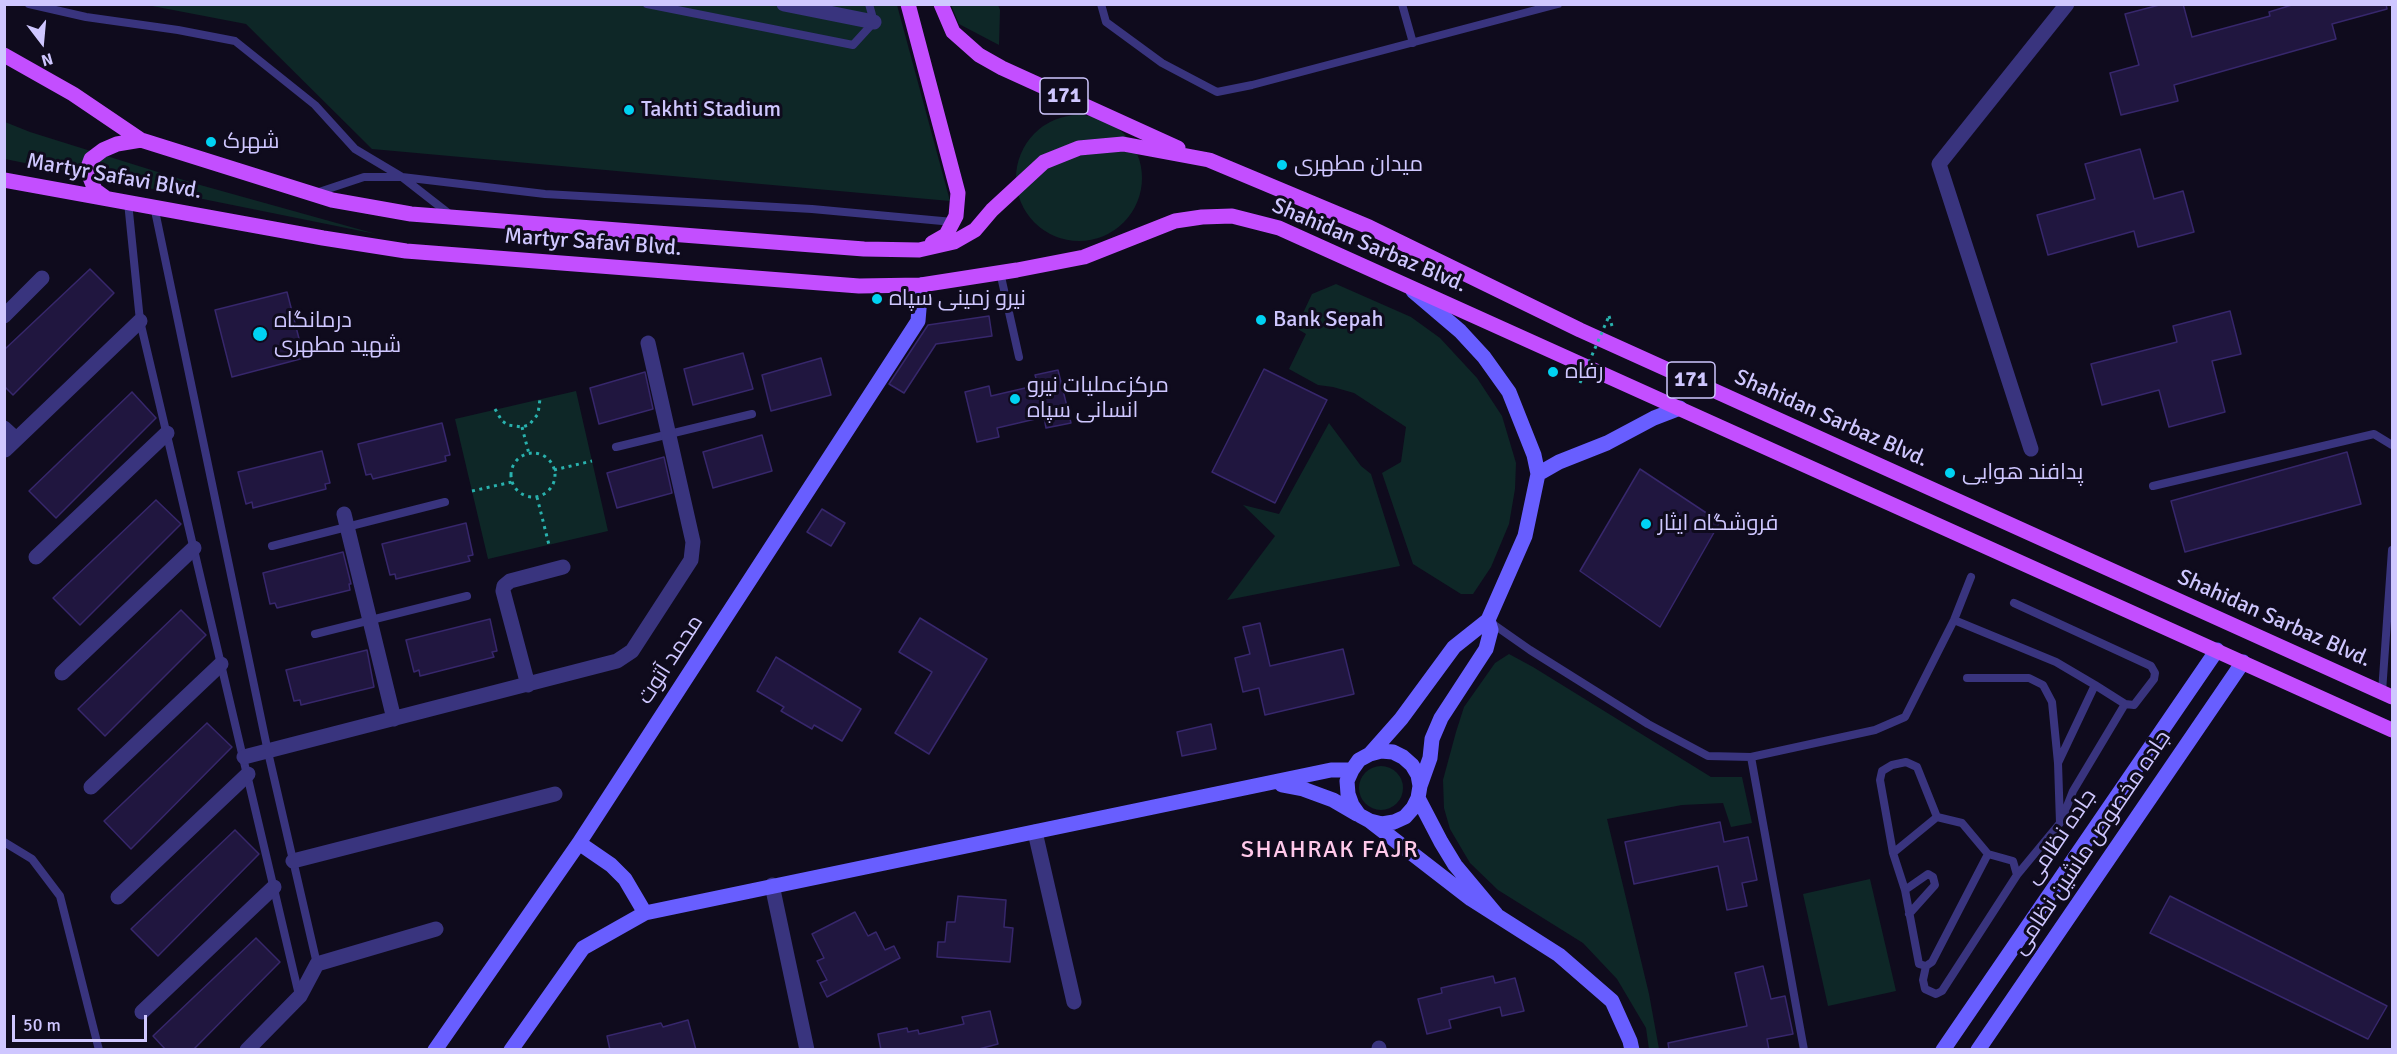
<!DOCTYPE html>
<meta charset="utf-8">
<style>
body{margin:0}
#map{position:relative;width:2397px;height:1054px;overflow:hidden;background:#0f0b1d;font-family:Signika,sans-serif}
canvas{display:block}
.frame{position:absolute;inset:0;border:6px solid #cfc7ff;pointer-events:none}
.north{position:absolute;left:12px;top:12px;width:60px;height:60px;-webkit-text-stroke:4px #0f0b1d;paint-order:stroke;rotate:164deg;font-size:16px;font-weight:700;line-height:24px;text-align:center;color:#cfc7ff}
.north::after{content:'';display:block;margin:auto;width:21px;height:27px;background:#cfc7ff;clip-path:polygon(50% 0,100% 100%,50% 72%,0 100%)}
.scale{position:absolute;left:12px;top:1015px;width:135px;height:27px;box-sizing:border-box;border:3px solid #cfc7ff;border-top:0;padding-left:8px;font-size:18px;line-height:21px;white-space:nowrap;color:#cfc7ff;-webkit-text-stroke:4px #0f0b1d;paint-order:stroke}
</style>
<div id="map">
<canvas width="2397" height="1054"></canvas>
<div class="frame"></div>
<div class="north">N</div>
<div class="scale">50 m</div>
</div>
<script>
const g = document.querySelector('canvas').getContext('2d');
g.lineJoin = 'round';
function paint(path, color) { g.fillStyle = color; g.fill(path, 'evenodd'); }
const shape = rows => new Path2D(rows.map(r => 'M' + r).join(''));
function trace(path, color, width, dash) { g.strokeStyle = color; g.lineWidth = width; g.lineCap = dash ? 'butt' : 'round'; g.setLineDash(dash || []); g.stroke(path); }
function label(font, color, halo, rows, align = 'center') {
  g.font = font + ' Signika,Cairo,sans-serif'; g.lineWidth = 6; g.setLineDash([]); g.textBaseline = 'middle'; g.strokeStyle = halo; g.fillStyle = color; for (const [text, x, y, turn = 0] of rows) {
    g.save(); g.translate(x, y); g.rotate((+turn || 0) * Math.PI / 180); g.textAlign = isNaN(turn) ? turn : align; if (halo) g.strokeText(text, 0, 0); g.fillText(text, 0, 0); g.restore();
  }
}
const green = shape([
 [147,5,897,5,950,201,372,149,246,24],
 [951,5,998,5,1000,10,999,45,959,24],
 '1016 178a63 63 0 1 1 126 0a63 63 0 1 1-126 0Z',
 [5,122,30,132,193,183,376,234,5,159],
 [1336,284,1411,317,1440,338,1477,378,1502,416,1516,463,1515,489,1509,524,1491,567,1473,594,1461,594,1413,564,1382,473,1401,462,1406,427,1354,393,1333,387,1318,385,1289,369,1306,334,1296,328,1312,294],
 [576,391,608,531,488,559,455,419],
 [1329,423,1361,466,1371,474,1400,566,1227,600,1275,536,1243,505,1279,514],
 [1509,654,1533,667,1711,777,1742,777,1752,823,1731,827,1723,803,1682,805,1607,819,1649,994,1659,1049,1649,1049,1646,1028,1617,979,1583,943,1498,890,1470,863,1450,829,1444,808,1443,780,1456,732,1464,707,1495,663],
 '1359 788a22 22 0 1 1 44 0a22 22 0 1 1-44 0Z',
 [1870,879,1896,991,1828,1006,1803,894]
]);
const building = shape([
 [2163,4,2183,4,2192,37,2270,16,2269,12,2295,4,2386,4,2387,9,2332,24,2336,39,2174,85,2178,101,2121,115,2110,73,2139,65,2125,14,2163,4],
 [2140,149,2154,199,2183,191,2194,232,2138,247,2134,231,2048,255,2037,215,2095,199,2085,164,2140,149],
 [90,269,114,293,13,395,4,386,4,350,90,269],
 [287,292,304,358,232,377,215,310,287,292],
 [2230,311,2241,354,2212,361,2225,412,2169,427,2159,390,2102,405,2091,364,2177,342,2173,326,2230,311],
 [989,316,992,336,936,344,904,393,889,384,928,325,989,316],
 [743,353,753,389,693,405,684,369,743,353],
 [821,358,831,395,771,411,762,375,821,358],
 [1264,369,1327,400,1275,503,1212,472,1264,369],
 [1058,370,1071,423,1046,428,1044,417,997,428,999,437,977,442,965,392,989,386,991,396,1038,385,1035,375,1058,370],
 [645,372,653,409,599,424,590,388,645,372],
 [132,392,156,418,56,518,29,491,132,392],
 [442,423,450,455,445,456,446,461,373,479,371,474,366,475,358,444,442,423],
 [762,435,772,471,713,488,703,452,762,435],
 [322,451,330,483,325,484,326,489,253,508,252,502,246,504,238,472,322,451],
 [2347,452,2361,504,2185,552,2171,501,2347,452],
 [664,457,672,493,617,508,607,473,664,457],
 [1640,469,1720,522,1660,627,1580,571,1640,469],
 [156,500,181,524,80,625,53,598,156,500],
 [822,509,845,523,831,546,807,532,822,509],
 [466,523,473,555,468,556,470,561,396,579,395,574,390,575,382,544,466,523],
 [343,552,351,584,349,584,350,590,277,608,275,603,270,604,263,573,343,552],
 [181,610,206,635,105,736,78,709,181,610],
 [920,618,987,659,929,754,895,733,932,672,899,652,920,618],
 [490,619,497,651,492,652,494,657,420,676,419,670,414,672,406,640,490,619],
 [1260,623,1270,666,1343,649,1354,694,1265,715,1259,688,1243,692,1235,658,1250,654,1243,627,1260,623],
 [367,650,374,687,301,705,300,700,294,701,286,670,367,650],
 [776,657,861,709,842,741,814,725,812,729,781,711,784,707,757,691,776,657],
 [207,723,232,747,131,849,104,821,207,723],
 [1211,724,1216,749,1182,756,1177,732,1211,724],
 [1720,822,1724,842,1748,837,1757,880,1742,883,1747,906,1727,910,1718,866,1634,884,1625,842,1720,822],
 [235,830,259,854,158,956,131,929,235,830],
 [958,896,1006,900,1004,927,1013,928,1010,962,937,957,938,942,945,942,947,922,955,922,958,896],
 [2170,896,2387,1006,2368,1039,2150,933,2170,896],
 [855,912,868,936,876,932,885,950,894,946,900,958,827,997,820,983,827,980,817,961,824,958,812,934,855,912],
 [256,938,280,962,193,1050,166,1050,153,1036,256,938],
 [1763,966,1771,999,1785,996,1793,1034,1767,1039,1769,1050,1669,1050,1668,1043,1747,1026,1735,973,1763,966],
 [1493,976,1495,983,1515,978,1524,1011,1502,1016,1500,1007,1449,1020,1451,1028,1427,1034,1418,999,1442,993,1441,988,1493,976],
 [990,1011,998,1044,975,1050,881,1050,878,1034,907,1028,908,1032,918,1030,919,1034,964,1024,962,1017,990,1011],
 [688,1020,696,1050,610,1050,607,1036,661,1023,663,1027,688,1020]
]);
const path = shape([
 [1609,316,1612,326],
 [495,409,502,421,508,425,522,427,529,425,538,414,540,399],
 [522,427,529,454],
 '511 475a22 22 0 1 1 44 0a22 22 0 1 1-44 0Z',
 [554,470,592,461],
 [472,491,512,482],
 [537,497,549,545]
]);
const lane = shape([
 [29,4,86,17,178,30,235,41,315,105,355,149,402,177,452,216],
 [647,4,853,45,874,22,869,4],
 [1101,4,1106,22,1162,63,1217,92,1252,85,1558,4],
 [1402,4,1413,43],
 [316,193,364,177,402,177,545,194,812,209,953,222],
 [128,202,140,321,299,995],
 [154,206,268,752,317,964],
 [1000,272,1019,357],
 [616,447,752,414],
 [2153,486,2374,434,2392,445],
 [272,546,445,502],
 [2014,603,2151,666,2155,673,2154,679,2134,705,2125,704,2095,685],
 [1954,620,2056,662,2095,685,2058,763,2060,823,2017,875],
 [1490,622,1530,650,1648,724,1708,756,1751,757,1875,730,1905,717,1954,620,1971,577],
 [315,634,467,596],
 [1967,678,2029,678,2043,685,2052,702,2058,763],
 [2382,692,2392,550],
 [1751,757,1804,1050],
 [2062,819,2073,791,2125,704],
 [4,842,32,859,60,896,99,1050],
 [1893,853,1937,817],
 [1905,890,1928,874,1933,877,1935,885,1909,914],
 [1926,966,1923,980,1925,989,1936,994,1942,991,2017,875,2013,861,1988,854,1962,823,1937,817,1917,767,1906,762,1892,765,1882,771,1880,780,1893,853,1905,890,1919,964,1926,966,1932,962,1988,854]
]);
const street = shape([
 [784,4,874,22],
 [4,316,42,278],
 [4,428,16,439],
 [2031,449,1939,164,2067,4],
 [5,450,140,321],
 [344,514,394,719],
 [36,557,167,433],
 [62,673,194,548],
 [528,685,503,591,504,586,510,581,563,567],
 [244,757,617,661,632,651,691,560,693,542,648,343],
 [91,787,221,664],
 [1035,832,1074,1002],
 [293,861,555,794],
 [772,885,807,1050],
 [118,897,248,774],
 [142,1012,274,887],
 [1379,1048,1379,1050],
 [247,1050,300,996,317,964,436,929]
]);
const secondary = shape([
 [1538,474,1559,462,1607,443,1654,418,1680,408],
 [1370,754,1401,719,1454,647,1488,620,1525,536,1538,474,1534,455,1509,392,1484,357,1460,331,1413,291],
 [1282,785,1303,789,1333,800,1357,814],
 [1420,786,1430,758,1432,739,1441,718,1486,649,1491,630,1488,620],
 [1418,798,1413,808,1405,817,1394,822,1382,824,1370,821,1359,815,1352,805,1348,794,1347,781,1352,770,1359,760,1370,754,1381,751,1393,752,1403,757,1412,765,1418,775,1420,786,1418,798,1441,842,1455,865,1496,914],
 [1370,821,1471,899,1559,955,1612,1001,1630,1041,1632,1050],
 [579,843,611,865,625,879,645,913],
 [435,1050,579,843,918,321,921,285],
 [511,1050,583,948,645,913,1331,770,1352,770],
 [1943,1050,2217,650],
 [1978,1050,2243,662]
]);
const primary = shape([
 [908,4,958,193,956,216,946,235,932,243],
 [941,4,953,32,979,55,1002,68,1178,148],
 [4,55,73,94,141,140,332,200,411,214,864,249,919,250,954,242,975,230,992,210,1044,162,1079,148,1123,144,1209,160,1369,227,1580,330,2392,697],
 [4,180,323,238,406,251,859,286,921,285,1017,270,1084,257,1175,221,1202,217,1232,216,1279,228,2392,730],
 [106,198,95,190,87,170,91,159,103,150,117,144,141,140]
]);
const pathBridge = shape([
 [1580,383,1609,316]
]);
const markers = [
 [629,110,6,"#00d2f2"],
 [211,142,6,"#00d2f2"],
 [1282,165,6,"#00d2f2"],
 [877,299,6,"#00d2f2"],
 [1261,320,6,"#00d2f2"],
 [260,334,8,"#00d2f2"],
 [1553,372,6,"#00d2f2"],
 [1015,399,6,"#00d2f2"],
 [1950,473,6,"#00d2f2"],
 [1646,524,6,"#00d2f2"]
];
const shields = [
 [1064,96,48],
 [1691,380,48]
];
const shieldNames = [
 ["171",1064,96],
 ["171",1691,380]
];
const poiNames = [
 ["Takhti Stadium",641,110],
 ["شهرک",223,142],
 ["میدان مطهری",1294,165],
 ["نیرو زمینی سپاه",889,299],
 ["Bank Sepah",1273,320],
 ["درمانگاه",274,321],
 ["شهید مطهری",274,346],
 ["رفاه",1565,372],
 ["مرکزعملیات نیرو",1027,386],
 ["انسانی سپاه",1027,411],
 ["پدافند هوایی",1962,473],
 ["فروشگاه ایثار",1658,524]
];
const streetNames = [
 ["Martyr Safavi Blvd.",114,177,10],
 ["Martyr Safavi Blvd.",593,243,4],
 ["Shahidan Sarbaz Blvd.",1369,246,23],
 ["Shahidan Sarbaz Blvd.",1831,419,24],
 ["Shahidan Sarbaz Blvd.",2274,619,24],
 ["محمد آتوت",671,660,-57],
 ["جاده نظامی",2061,837,-56],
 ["جاده مخصوص ماشین نظامی",2092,843,-56]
];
const neighbourhoodNames = [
 ["SHAHRAK FAJR",1330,851]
];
paint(green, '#0e2727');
paint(building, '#20163f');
trace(building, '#37276c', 1.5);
trace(path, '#29b2ae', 3, [3, 4.5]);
trace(lane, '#39347e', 8);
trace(street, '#39347e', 15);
trace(secondary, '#685eff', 15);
trace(primary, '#c34eff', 15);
trace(pathBridge, '#29b2ae', 3, [3, 4.5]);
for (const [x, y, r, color] of markers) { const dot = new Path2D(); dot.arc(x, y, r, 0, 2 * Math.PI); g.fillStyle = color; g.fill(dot); trace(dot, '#0f0b1d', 2); }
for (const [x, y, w] of shields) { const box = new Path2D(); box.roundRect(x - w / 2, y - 18, w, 36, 4.5); g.fillStyle = '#0f0b1d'; g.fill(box); trace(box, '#cfc7ff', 1.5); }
label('bold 21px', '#cfc7ff', null, shieldNames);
label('22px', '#cfc7ff', '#0f0b1d', poiNames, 'left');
label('22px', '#cfc7ff', '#0f0b1d', streetNames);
g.letterSpacing = '1.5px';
label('24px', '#ffc9ea', '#0f0b1d', neighbourhoodNames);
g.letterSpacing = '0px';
</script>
